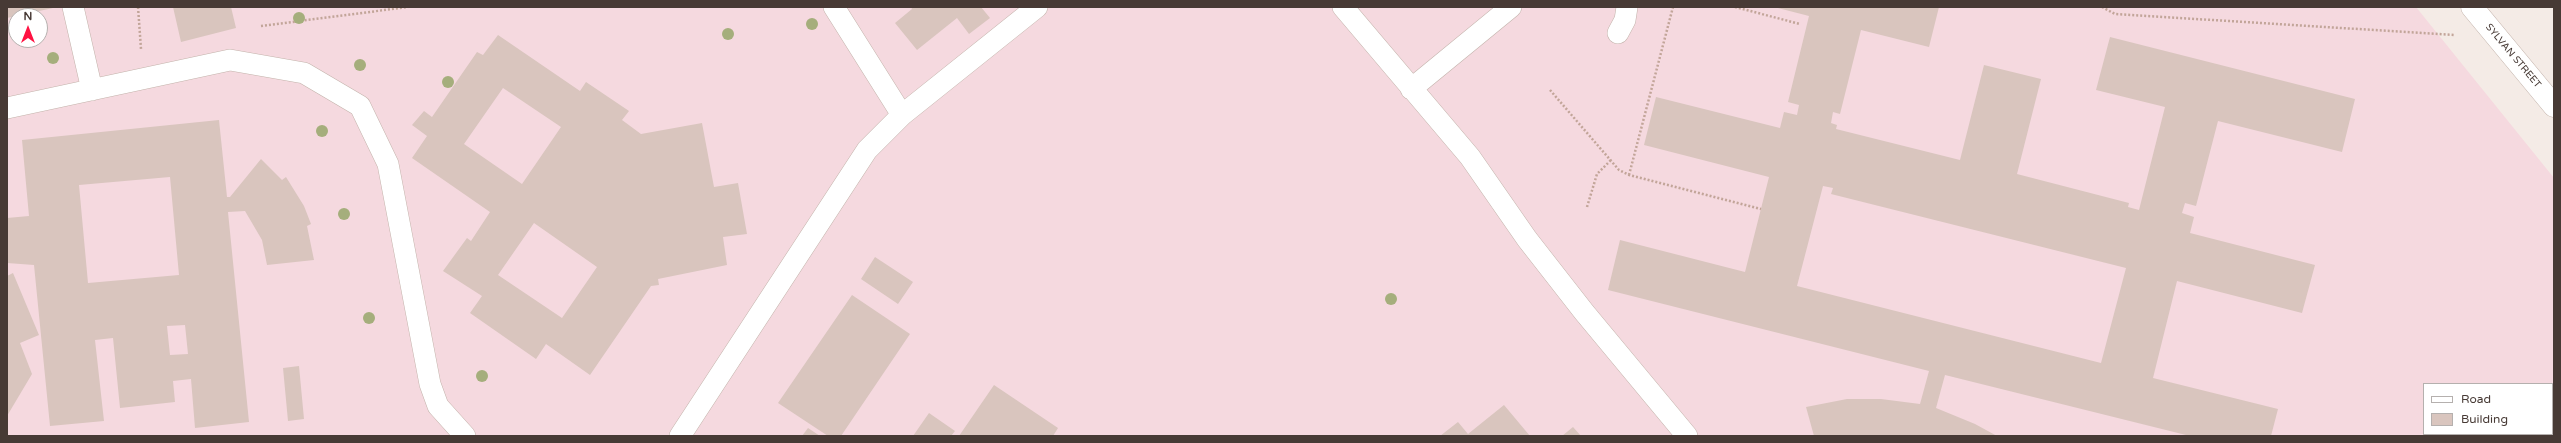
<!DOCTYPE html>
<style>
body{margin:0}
#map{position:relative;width:2561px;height:443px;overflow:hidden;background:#f4ebe6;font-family:"Varela Round",sans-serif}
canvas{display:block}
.frame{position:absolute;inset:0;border:8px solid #473a35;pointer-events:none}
.legend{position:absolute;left:2423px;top:383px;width:130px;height:52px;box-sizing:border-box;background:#fff;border:1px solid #b5b0ae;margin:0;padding:5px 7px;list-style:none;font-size:12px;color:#473a35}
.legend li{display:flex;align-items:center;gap:8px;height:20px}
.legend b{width:20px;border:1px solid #b5b0ae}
.north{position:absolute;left:8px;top:8px;width:40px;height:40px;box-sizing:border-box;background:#fff;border:1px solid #b5b0ae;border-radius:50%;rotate:0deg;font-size:11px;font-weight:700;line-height:16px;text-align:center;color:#473a35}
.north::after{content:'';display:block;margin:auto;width:14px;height:18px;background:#ff1242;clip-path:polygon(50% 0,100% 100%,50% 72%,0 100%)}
</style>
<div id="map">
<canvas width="2561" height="443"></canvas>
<div class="frame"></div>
<ul class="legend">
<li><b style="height:5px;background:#fff"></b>Road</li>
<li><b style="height:11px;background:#d9c5be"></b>Building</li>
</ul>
<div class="north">N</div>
</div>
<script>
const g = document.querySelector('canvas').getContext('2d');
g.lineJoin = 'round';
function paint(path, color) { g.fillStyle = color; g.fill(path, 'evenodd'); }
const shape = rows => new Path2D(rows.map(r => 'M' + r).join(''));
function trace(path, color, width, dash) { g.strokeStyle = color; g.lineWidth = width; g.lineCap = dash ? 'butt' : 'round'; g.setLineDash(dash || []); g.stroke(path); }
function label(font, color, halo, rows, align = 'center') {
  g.font = font + ' "Varela Round",sans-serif'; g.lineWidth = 4; g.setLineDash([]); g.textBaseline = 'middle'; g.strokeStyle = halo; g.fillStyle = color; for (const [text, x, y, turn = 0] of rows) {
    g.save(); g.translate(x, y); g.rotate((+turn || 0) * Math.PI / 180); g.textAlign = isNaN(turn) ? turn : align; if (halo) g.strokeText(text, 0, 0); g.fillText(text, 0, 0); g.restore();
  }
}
const medical = shape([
 [7,7,2416,7,2554,178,2554,436,7,436],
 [16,16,40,16,40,40,16,40],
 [2424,384,2552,384,2552,434,2424,434]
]);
const building = shape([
 [7,7,53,7,53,8,7,18],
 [173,7,231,7,236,28,181,42],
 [911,7,981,7,990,18,969,34,957,18,917,50,895,23,912,9],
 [1774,7,1939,7,1929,47,1861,30,1840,114,1833,112,1831,123,1837,125,1836,129,1960,160,1984,65,2041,79,2017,174,2129,203,2128,207,2139,210,2165,107,2096,90,2110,37,2355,99,2342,152,2218,121,2196,206,2185,203,2182,213,2194,217,2190,233,2315,265,2302,313,2177,281,2153,378,2278,409,2271,436,2190,436,1945,375,1936,408,1975,424,1997,436,1814,436,1806,407,1847,399,1881,399,1920,404,1929,371,1608,290,1620,240,1745,272,1769,177,1644,145,1656,97,1780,128,1784,112,1797,115,1799,105,1788,102,1809,16],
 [1823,186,1833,188,1831,194,2126,268,2101,363,1797,286],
 [498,35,580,91,586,82,629,111,622,120,641,134,702,123,714,187,738,183,747,234,723,237,727,265,658,279,659,285,651,286,590,375,546,344,536,359,470,313,482,296,443,271,467,238,471,241,490,212,412,158,427,136,412,125,424,111,432,117,477,52,483,55],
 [503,88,561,127,522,184,464,144],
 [534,223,597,267,562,318,498,275],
 [219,120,227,197,230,197,261,159,282,180,286,177,304,206,311,224,307,226,314,260,267,265,262,240,245,211,228,212,249,422,195,428,191,379,173,381,175,402,120,408,113,338,95,340,104,421,50,426,34,265,7,263,7,218,29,216,22,140],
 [170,177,179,275,88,283,79,185],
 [185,325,188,354,170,355,167,326],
 [875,257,913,282,898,304,861,279],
 [13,273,39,335,20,343,32,374,7,416,7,276],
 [852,295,910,334,841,436,828,436,778,403],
 [299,366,304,419,288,421,283,368],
 [994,385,1058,428,1053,436,959,436],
 [1504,405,1530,436,1440,436,1458,422,1468,434],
 [929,413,955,431,951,436,913,436],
 [1573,427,1581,436,1562,436],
 [808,428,820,436,802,436]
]);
const path = shape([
 [138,7,141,49],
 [1735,7,1800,24],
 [2102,7,2115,14,2455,35],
 [261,26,408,7],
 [1550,90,1619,170,1629,175,1761,209],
 [1629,175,1673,7],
 [1587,207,1597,174,1611,160]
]);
const service = shape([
 [73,7,92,90],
 [834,7,902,115],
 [1343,7,1470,157,1527,239,1584,312,1687,436],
 [1618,33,1625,20,1627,7],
 [1411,89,1511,7],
 [7,108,230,60,304,73,360,106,388,164,430,384,438,406,465,436],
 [680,436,867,150,902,115,1037,7]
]);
const minor = shape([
 [2472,7,2554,106]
]);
const trees = [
 [299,18],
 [812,24],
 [728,34],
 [53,58],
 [360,65],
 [448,82],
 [322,131],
 [344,214],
 [1391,299],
 [369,318],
 [482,376]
];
const streetNames = [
 ["SYLVAN STREET",2513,56,50]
];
paint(medical, '#f5d9df');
paint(building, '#d9c5be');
trace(service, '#c3b3ab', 22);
trace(minor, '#c3b3ab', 23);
trace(path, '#c2a599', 2.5, [2, 2]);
trace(service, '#fff', 21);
trace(minor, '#fff', 22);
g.fillStyle = '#a5ae7c';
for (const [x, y] of trees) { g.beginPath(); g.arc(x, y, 6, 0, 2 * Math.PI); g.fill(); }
label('10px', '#473a35', '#fff', streetNames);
</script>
